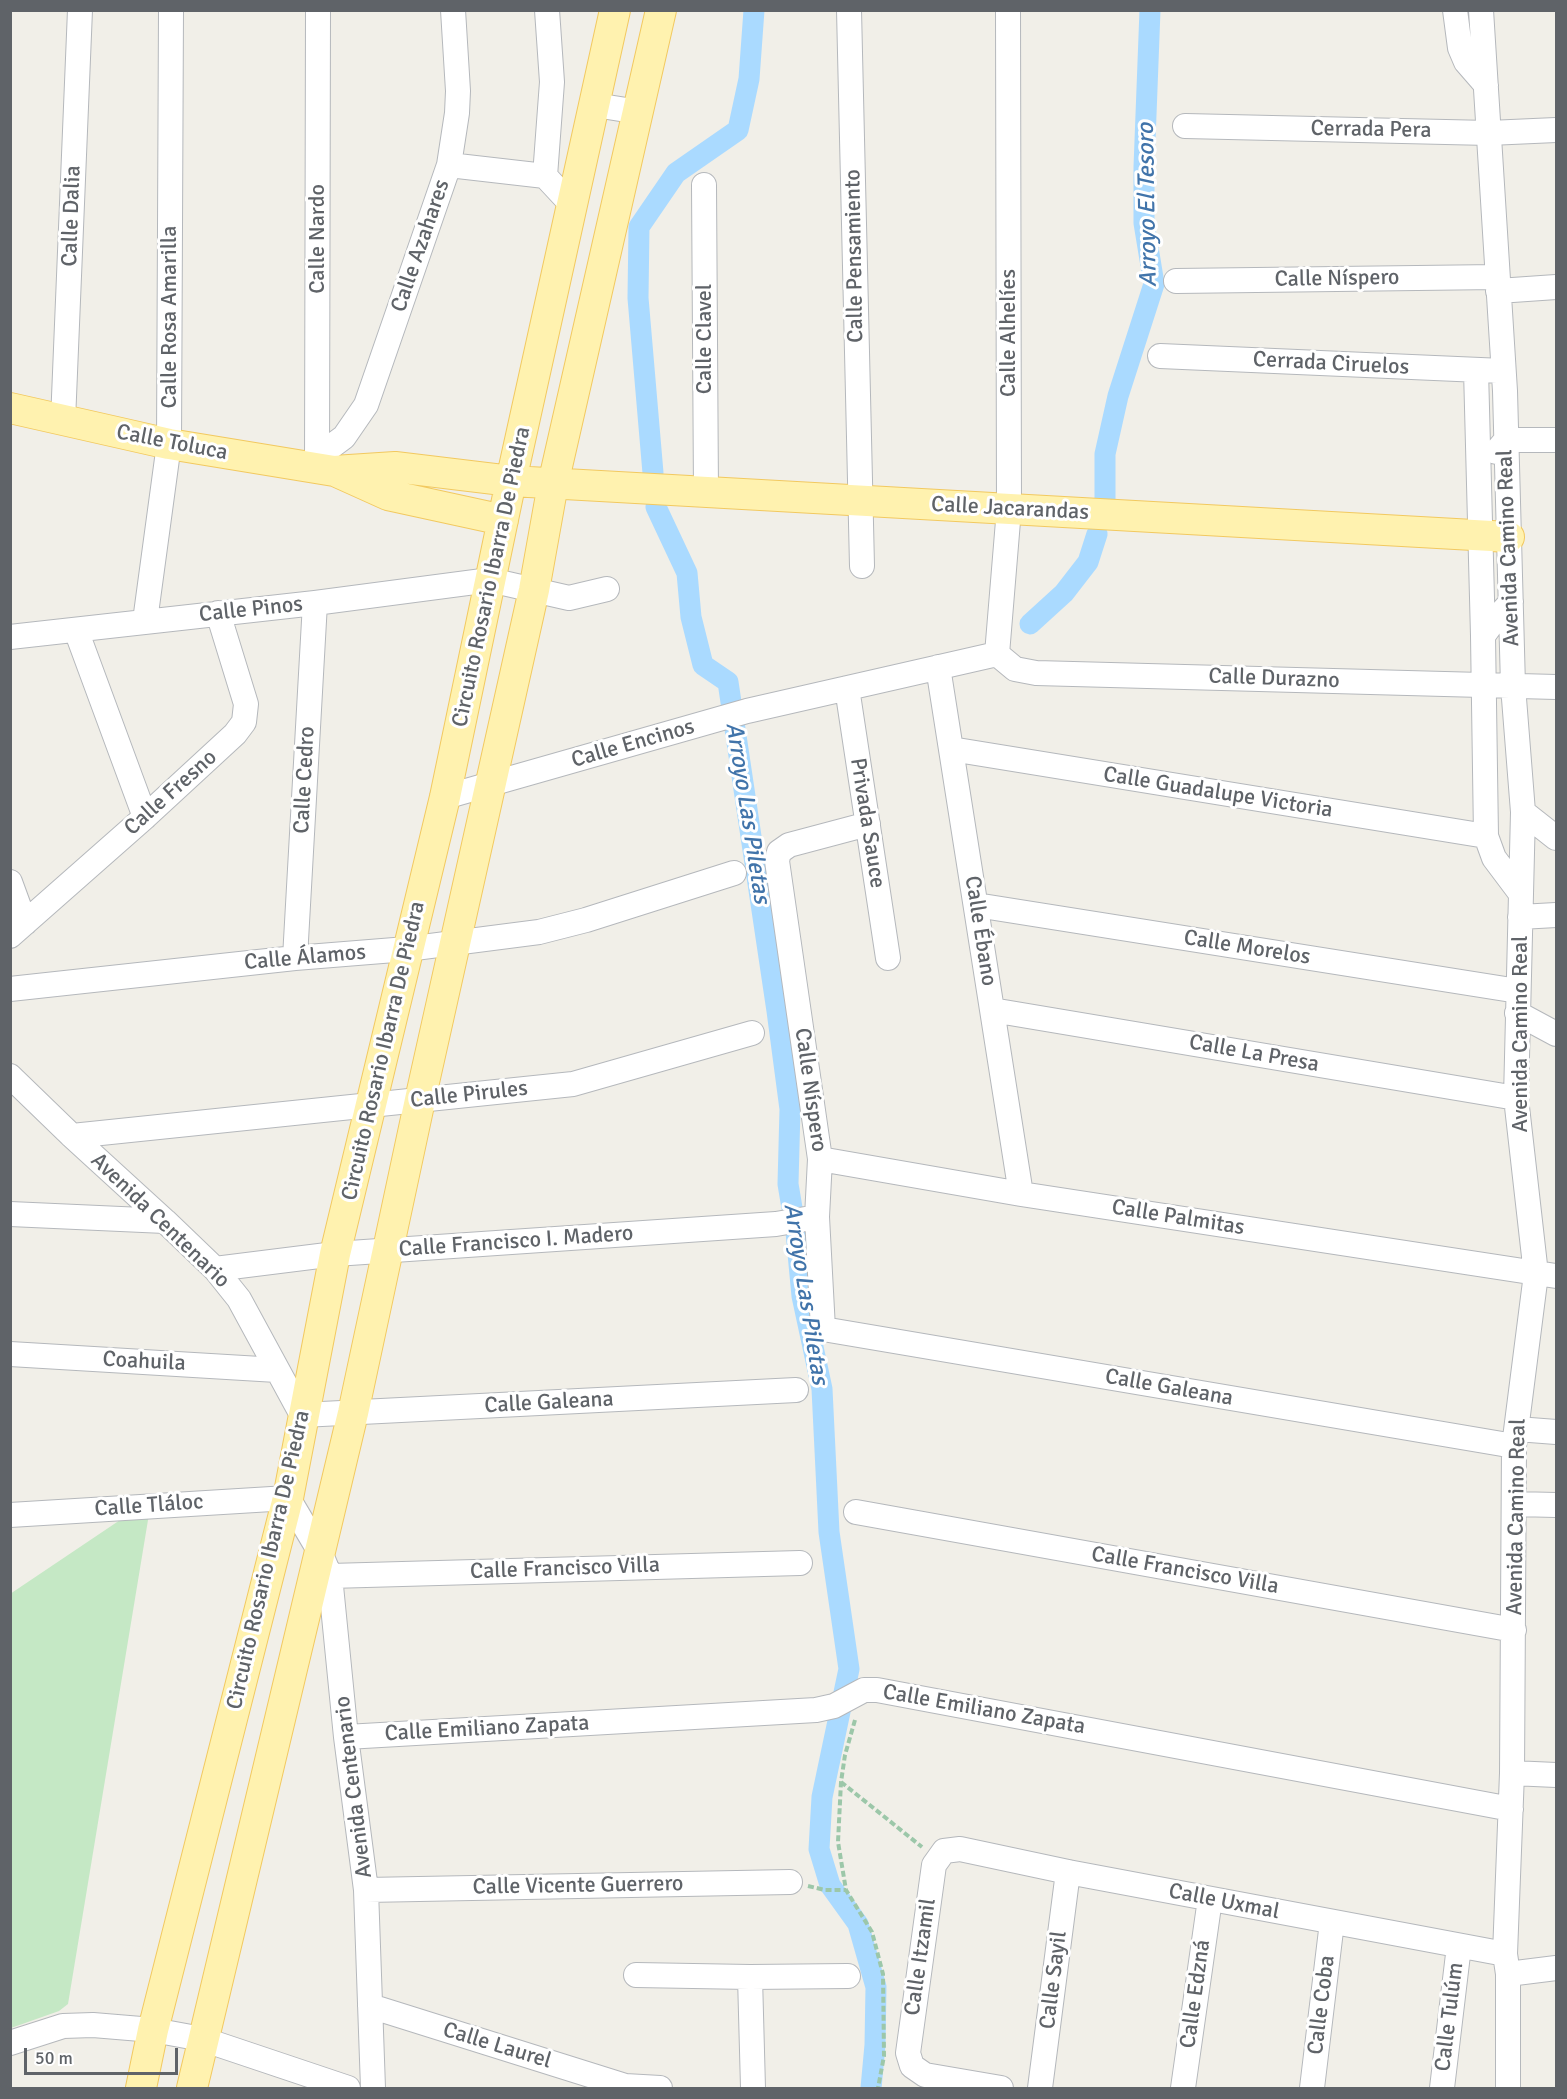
<!DOCTYPE html>
<meta charset="utf-8">
<style>
body{margin:0}
#map{position:relative;width:1567px;height:2099px;overflow:hidden;background:#f1efe8;font-family:Signika,sans-serif}
canvas{display:block}
.frame{position:absolute;inset:0;border:12px solid #5f6368;pointer-events:none}
.scale{position:absolute;left:24px;top:2048px;width:154px;height:27px;box-sizing:border-box;border:3px solid #5f6368;border-top:0;padding-left:8px;font-size:18px;line-height:21px;white-space:nowrap;color:#5f6368;-webkit-text-stroke:4px #fff;paint-order:stroke}
</style>
<div id="map">
<canvas width="1567" height="2099"></canvas>
<div class="frame"></div>
<div class="scale">50 m</div>
</div>
<script>
const g = document.querySelector('canvas').getContext('2d');
g.lineJoin = 'round';
function paint(path, color) { g.fillStyle = color; g.fill(path, 'evenodd'); }
const shape = rows => new Path2D(rows.map(r => 'M' + r).join(''));
function trace(path, color, width, dash) { g.strokeStyle = color; g.lineWidth = width; g.lineCap = dash ? 'butt' : 'round'; g.setLineDash(dash || []); g.stroke(path); }
function label(font, color, halo, rows, align = 'center') {
  g.font = font + ' Signika,sans-serif'; g.lineWidth = 6; g.setLineDash([]); g.textBaseline = 'middle'; g.strokeStyle = halo; g.fillStyle = color; for (const [text, x, y, turn = 0] of rows) {
    g.save(); g.translate(x, y); g.rotate((+turn || 0) * Math.PI / 180); g.textAlign = isNaN(turn) ? turn : align; if (halo) g.strokeText(text, 0, 0); g.fillText(text, 0, 0); g.restore();
  }
}
const green = shape([
 [132,1512,149,1514,68,2004,59,2011,11,2028,10,1594]
]);
const canal = shape([
 [653,473,638,298,639,227,676,173,738,130,749,79,754,10],
 [1105,502,1105,454,1118,396,1154,284,1144,223,1144,167,1150,10],
 [656,507,687,573,691,617,703,665,728,682,777,1011,790,1109,788,1184,796,1232,802,1296,822,1389,829,1532,849,1669,822,1797,819,1849,830,1885,858,1924,876,1987,875,2045,871,2088],
 [1030,624,1064,593,1088,562,1097,534]
]);
const path = shape([
 [855,1720,845,1755,841,1782,838,1842,846,1890,872,1932,883,1974,884,2056,878,2088],
 [841,1782,922,1847],
 [808,1886,825,1890,846,1890]
]);
const minor = shape([
 [547,10,552,82,545,176,572,205],
 [849,10,862,566],
 [1455,10,1460,48,1466,62,1486,85],
 [1481,10,1505,391,1513,686,1523,812,1516,1098,1536,1274,1514,1446,1512,1773,1505,1954,1508,1974,1508,2088],
 [595,105,639,112],
 [1185,126,1489,133,1556,130],
 [449,165,545,176],
 [704,185,706,493],
 [1176,281,1497,277],
 [1498,291,1556,287],
 [1160,356,1503,371],
 [1476,370,1483,636],
 [63,421,80,10],
 [1496,452,1506,440,1556,440],
 [317,457,344,437,366,405,449,165,457,113,458,91,453,10],
 [317,467,318,10],
 [1511,602,1493,622,1483,636,1486,836,1494,858,1521,894],
 [145,621,169,444,171,10],
 [76,630,145,817],
 [10,637,315,603,490,580,569,598,607,589],
 [997,654,1009,509,1008,10],
 [997,654,1015,669,1036,673,1556,687],
 [938,667,1021,1194],
 [847,688,888,958],
 [951,749,1486,836],
 [445,797,747,711,997,654],
 [1523,812,1556,838],
 [868,824,789,845,779,852,777,861,820,1159,817,1217,823,1329,1514,1446],
 [10,882,25,923],
 [976,905,1518,991],
 [1520,917,1556,915],
 [10,936,145,817,235,734,244,722,246,704,218,613],
 [295,958,315,603],
 [10,989,295,958,407,949,539,932,586,920,734,873],
 [992,1010,1516,1098],
 [1517,1013,1556,1034],
 [10,1076,72,1136,165,1221,215,1269,239,1299,302,1415,796,1390],
 [72,1136,573,1084,752,1033],
 [820,1159,1021,1194,1556,1276],
 [10,1214,165,1221],
 [215,1269,335,1254,776,1224,817,1217],
 [10,1354,277,1370],
 [1517,1429,1556,1432],
 [1515,1504,1556,1505],
 [856,1512,1514,1630],
 [10,1515,288,1498,320,1552,330,1576,346,1737,366,1890,373,2088],
 [330,1576,800,1563],
 [346,1737,816,1710,834,1706,864,1690,877,1690,1511,1809],
 [1512,1773,1556,1775],
 [366,1890,790,1882],
 [1508,1974,1556,1968],
 [636,1975,750,1977,848,1976],
 [750,1977,753,2088],
 [370,2006,625,2086,660,2088],
 [10,2043,63,2026,93,2025,153,2030,202,2039,348,2088],
 [1001,2088,925,2075,912,2066,908,2053,934,1865,944,1851,960,1849,1068,1872,1505,1954],
 [1040,2088,1068,1872],
 [1183,2088,1210,1899],
 [1312,2088,1332,1922],
 [1442,2088,1459,1946]
]);
const major = shape([
 [10,408,169,444,334,471,395,467,511,481,1509,537],
 [337,472,388,495,503,520],
 [141,2088,153,2030,288,1498,335,1254,445,797,511,481,615,10],
 [192,2088,353,1413,420,1100,534,590,553,484,661,10]
]);
const streetNames = [
 ["Cerrada Pera",1371,130,1],
 ["Calle Dalia",72,216,-88],
 ["Calle Nardo",318,239,-90],
 ["Calle Azahares",421,246,-71],
 ["Calle Pensamiento",855,256,-91],
 ["Calle Níspero",1337,279,-1],
 ["Calle Rosa Amarilla",170,317,-90],
 ["Calle Alhelíes",1009,333,-90],
 ["Calle Clavel",705,339,-90],
 ["Cerrada Ciruelos",1331,364,3],
 ["Calle Toluca",172,443,11],
 ["Calle Jacarandas",1010,509,3],
 ["Avenida Camino Real",1509,548,-92],
 ["Circuito Rosario Ibarra De Piedra",492,577,-78],
 ["Calle Pinos",251,610,-6],
 ["Calle Durazno",1274,679,2],
 ["Calle Encinos",633,744,-16],
 ["Calle Cedro",305,780,-87],
 ["Calle Fresno",171,793,-42],
 ["Calle Guadalupe Victoria",1218,793,9],
 ["Privada Sauce",867,823,81],
 ["Calle Ébano",980,931,81],
 ["Calle Morelos",1247,948,9],
 ["Calle Álamos",305,958,-5],
 ["Avenida Camino Real",1521,1034,-90],
 ["Circuito Rosario Ibarra De Piedra",384,1051,-77],
 ["Calle La Presa",1254,1054,10],
 ["Calle Níspero",810,1090,82],
 ["Calle Pirules",469,1095,-6],
 ["Calle Palmitas",1178,1218,9],
 ["Avenida Centenario",160,1221,44],
 ["Calle Francisco I. Madero",516,1242,-4],
 ["Coahuila",144,1362,3],
 ["Calle Galeana",1169,1388,10],
 ["Calle Galeana",549,1403,-3],
 ["Calle Tláloc",149,1506,-4],
 ["Avenida Camino Real",1517,1517,-89],
 ["Circuito Rosario Ibarra De Piedra",269,1560,-77],
 ["Calle Francisco Villa",565,1569,-2],
 ["Calle Francisco Villa",1185,1571,10],
 ["Calle Emiliano Zapata",984,1710,10],
 ["Calle Emiliano Zapata",487,1729,-3],
 ["Avenida Centenario",354,1787,-97],
 ["Calle Vicente Guerrero",578,1886,-1],
 ["Calle Uxmal",1224,1902,11],
 ["Calle Itzamil",921,1957,-82],
 ["Calle Sayil",1054,1980,-83],
 ["Calle Edzná",1196,1994,-82],
 ["Calle Coba",1322,2005,-83],
 ["Calle Tulúm",1450,2017,-83],
 ["Calle Laurel",497,2046,17]
];
const waterNames = [
 ["Arroyo El Tesoro",1148,205,-91],
 ["Arroyo Las Piletas",747,813,81],
 ["Arroyo Las Piletas",805,1294,81]
];
paint(green, '#c5e8c5');
trace(canal, '#aadaff', 21);
trace(minor, '#b5b8bc', 26);
trace(major, '#f2c960', 32);
trace(path, '#9cc7a9', 4, [6, 3]);
trace(minor, '#fff', 24);
trace(major, '#fff2af', 30);
label('22px', '#5f6368', '#fff', streetNames);
label('italic 24px', '#4174aa', '#fff', waterNames);
</script>
